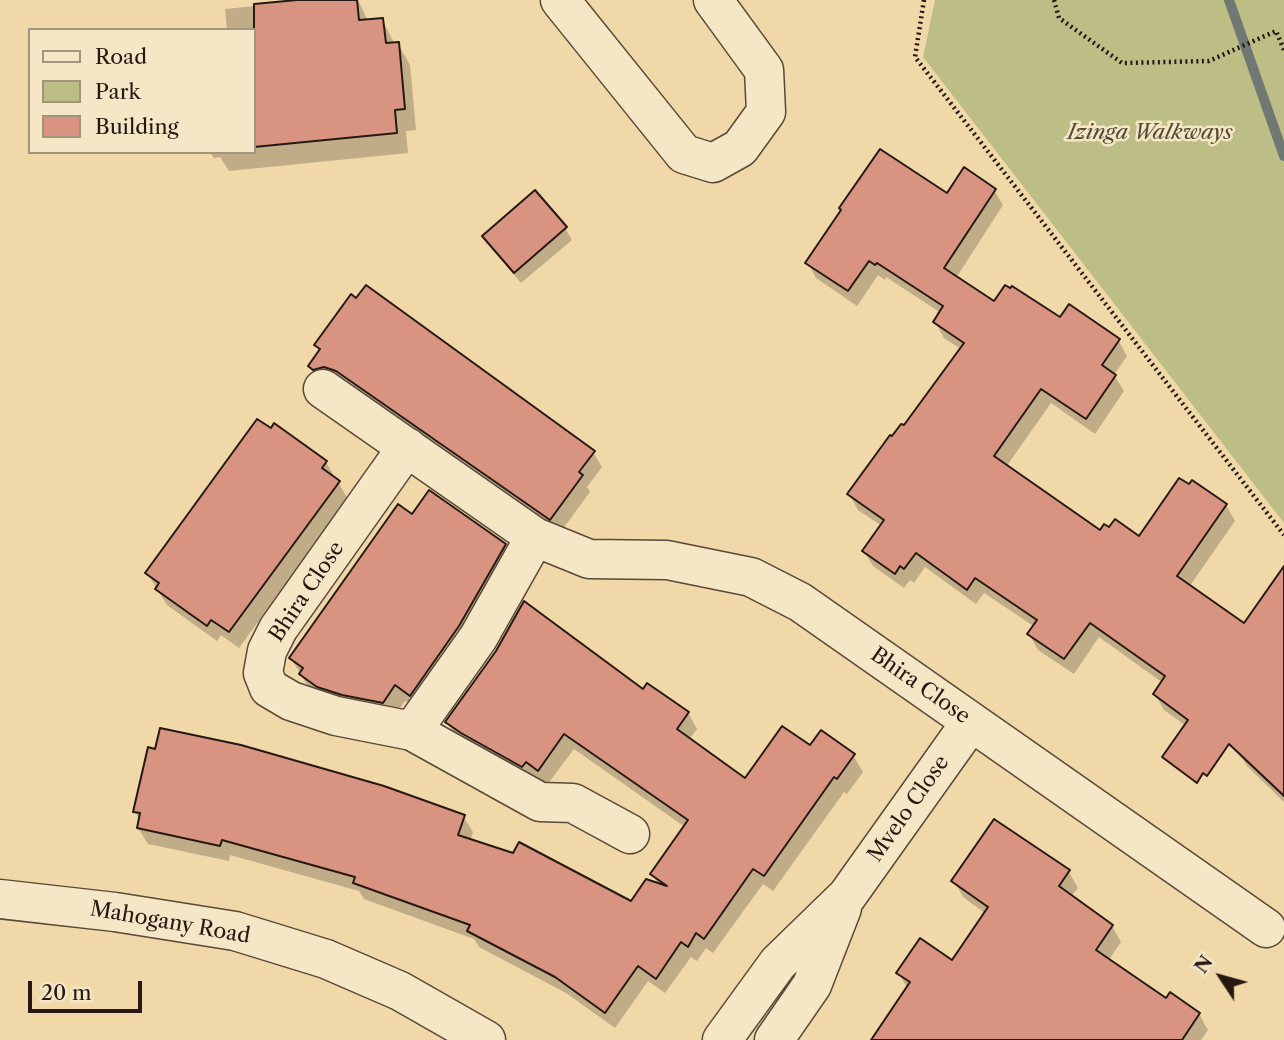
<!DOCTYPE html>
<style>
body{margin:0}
#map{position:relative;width:1284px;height:1040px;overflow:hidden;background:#f0d8a8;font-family:"Libre Caslon Text",serif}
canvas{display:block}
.legend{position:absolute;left:28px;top:28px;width:228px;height:126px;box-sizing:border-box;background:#f5e6c6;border:2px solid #a2947f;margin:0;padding:9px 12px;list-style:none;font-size:21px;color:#261914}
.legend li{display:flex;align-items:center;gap:14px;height:35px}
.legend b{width:35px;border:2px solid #a2947f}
.north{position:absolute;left:1186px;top:942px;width:70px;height:70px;-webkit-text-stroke:5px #f5e6c6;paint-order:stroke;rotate:306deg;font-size:19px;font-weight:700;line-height:28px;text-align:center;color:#261914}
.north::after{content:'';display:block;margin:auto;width:24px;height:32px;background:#261914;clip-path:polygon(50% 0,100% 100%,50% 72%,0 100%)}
.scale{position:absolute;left:28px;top:981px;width:114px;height:32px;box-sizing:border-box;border:4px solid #261914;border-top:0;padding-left:9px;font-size:21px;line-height:24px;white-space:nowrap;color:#261914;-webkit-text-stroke:5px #f5e6c6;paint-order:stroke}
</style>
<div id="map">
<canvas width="1284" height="1040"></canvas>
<ul class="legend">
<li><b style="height:9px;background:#f5e6c6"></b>Road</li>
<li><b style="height:19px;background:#bdbe85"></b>Park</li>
<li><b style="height:19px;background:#d99481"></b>Building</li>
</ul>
<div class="north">N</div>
<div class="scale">20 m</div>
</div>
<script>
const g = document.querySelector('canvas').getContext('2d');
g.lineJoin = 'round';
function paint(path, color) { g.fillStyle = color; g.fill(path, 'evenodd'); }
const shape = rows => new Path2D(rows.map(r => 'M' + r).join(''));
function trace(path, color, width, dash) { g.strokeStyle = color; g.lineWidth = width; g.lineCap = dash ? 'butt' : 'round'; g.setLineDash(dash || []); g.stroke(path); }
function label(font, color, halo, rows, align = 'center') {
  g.font = font + ' "Libre Caslon Text",serif'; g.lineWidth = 5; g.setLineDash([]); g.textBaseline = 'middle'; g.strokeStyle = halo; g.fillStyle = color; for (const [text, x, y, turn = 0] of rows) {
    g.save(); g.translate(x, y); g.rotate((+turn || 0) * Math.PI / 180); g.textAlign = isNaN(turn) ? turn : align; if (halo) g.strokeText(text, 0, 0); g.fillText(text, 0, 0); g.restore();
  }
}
const green = shape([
 [935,0,1284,0,1284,523,923,57]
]);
const shadow = shape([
 [315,0,358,0,368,21,382,20,395,44,398,44,410,65,416,130,406,131,408,153,229,171,220,157,214,158,210,152,254,152,254,30,227,30,225,9],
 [994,190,1003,205,956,278,994,304,1060,320,1118,340,1127,356,1114,375,1124,391,1095,434,1051,403,1006,467,1101,532,1139,538,1226,505,1235,521,1189,587,1244,626,1284,595,1284,655,1218,749,1164,710,1155,694,1163,683,1099,637,1074,674,1038,650,1029,634,1035,627,984,593,976,604,925,567,914,583,910,580,904,588,873,566,864,551,882,526,858,510,849,494,904,428,961,349,944,338,935,322,941,313,886,277,885,280,878,275,857,306,816,278,808,263,947,195],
 [535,192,565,228,572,240,521,283,491,247,484,236],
 [356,301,593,452,602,467,587,487,590,492,559,534,319,381,310,366,321,352,316,345],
 [326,462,348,499,239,648,221,635,217,641,167,605,147,573],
 [412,516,505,545,514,561,420,711,405,701,392,719,310,690,291,658],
 [644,691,688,713,697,729,689,740,746,780,810,748,853,755,863,772,847,794,844,792,773,891,763,884,713,953,706,948,697,961,691,957,665,993,648,981,615,1028,566,993,479,947,474,939,364,899,359,891,230,855,229,861,148,844,138,828,140,820,135,812,463,816,473,832,470,841,631,904,659,885,652,874,685,827,574,749,547,785,536,777,532,782,457,738,447,722],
 [1284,702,1284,802,1247,766,1237,750],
 [995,821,1069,872,1078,888,1071,897,1112,926,1121,942,1108,961,1166,1000,1199,1014,1208,1030,1201,1040,873,1040,907,988,899,973,952,962,986,914,963,897,954,881]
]);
const stream = shape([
 [1229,0,1284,156]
]);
const building = shape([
 [297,0,357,0,359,20,383,18,386,43,399,42,405,109,395,110,397,133,254,147,254,4,297,0],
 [880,149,947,193,964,167,996,189,944,268,994,301,1005,285,1010,288,1012,286,1060,317,1069,304,1120,339,1102,365,1116,375,1086,419,1041,389,994,456,1100,530,1104,524,1109,527,1115,519,1139,536,1179,478,1189,484,1192,480,1227,504,1177,576,1244,623,1284,566,1284,796,1229,744,1207,776,1203,773,1197,783,1162,757,1188,720,1153,694,1165,676,1090,623,1064,659,1027,634,1037,620,975,578,967,590,916,553,904,569,900,566,895,574,862,551,884,520,847,494,890,435,892,436,901,424,904,425,964,343,933,322,943,306,877,263,875,265,869,261,848,291,805,263,841,210,839,208,880,149],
 [535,190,567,227,514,273,482,236,535,190],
 [366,285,595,451,579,472,583,475,550,520,336,371,324,367,313,370,308,366,320,349,314,345,351,294,356,298,366,285],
 [257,419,271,428,274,423,327,461,322,468,340,481,229,632,211,620,207,626,155,589,159,583,145,573,257,419],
 [429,490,506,544,459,626,410,696,395,685,383,703,342,695,317,687,299,674,303,668,289,658,398,504,412,514,429,490],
 [524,601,643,689,647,683,689,712,677,729,745,778,782,726,810,745,821,730,855,754,837,779,834,777,764,876,753,869,704,939,696,933,688,947,681,942,656,979,638,966,605,1013,555,977,467,931,470,925,353,883,355,877,222,840,220,846,137,828,140,813,133,812,148,747,155,749,160,728,241,745,384,786,465,815,458,835,513,853,519,842,631,901,646,879,667,886,650,874,688,820,564,734,538,771,526,762,522,767,461,733,445,722,496,651,524,601],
 [994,819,1070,870,1059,886,1113,925,1096,950,1166,998,1170,992,1200,1013,1182,1040,871,1040,910,982,896,973,920,938,952,960,988,907,951,881,994,819]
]);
const path = shape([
 [924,0,915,57,1284,535],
 [1054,0,1059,18,1122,63,1209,61,1276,31,1284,50]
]);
const minor = shape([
 [560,0,684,154,713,163,740,148,766,112,764,70,713,0],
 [323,389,535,537,589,559,667,560,751,577,800,602,1266,928],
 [407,447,278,629,267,651,263,673,269,688,291,701,336,716,412,731,540,802,573,803,630,834],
 [412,731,478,638,535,537],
 [0,899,115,912,235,931,326,959,400,991,486,1040],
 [722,1040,778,963,847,896,971,722],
 [774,1040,812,985,842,908]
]);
const parkNames = [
 ["Izinga Walkways",1150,133]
];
const streetNames = [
 ["Bhira Close",307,592,-56],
 ["Bhira Close",920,686,35],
 ["Mvelo Close",909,809,-55],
 ["Mahogany Road",170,923,10]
];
paint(green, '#bdbe85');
paint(shadow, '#0003');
trace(stream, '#6f7873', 10);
paint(building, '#d99481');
trace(building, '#261914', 2);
trace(minor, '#584939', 41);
trace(path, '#261914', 4.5, [2, 3.5]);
trace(minor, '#f5e6c6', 38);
label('italic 21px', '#534b36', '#f5e6c6', parkNames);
label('21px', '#261914', '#f5e6c6', streetNames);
</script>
